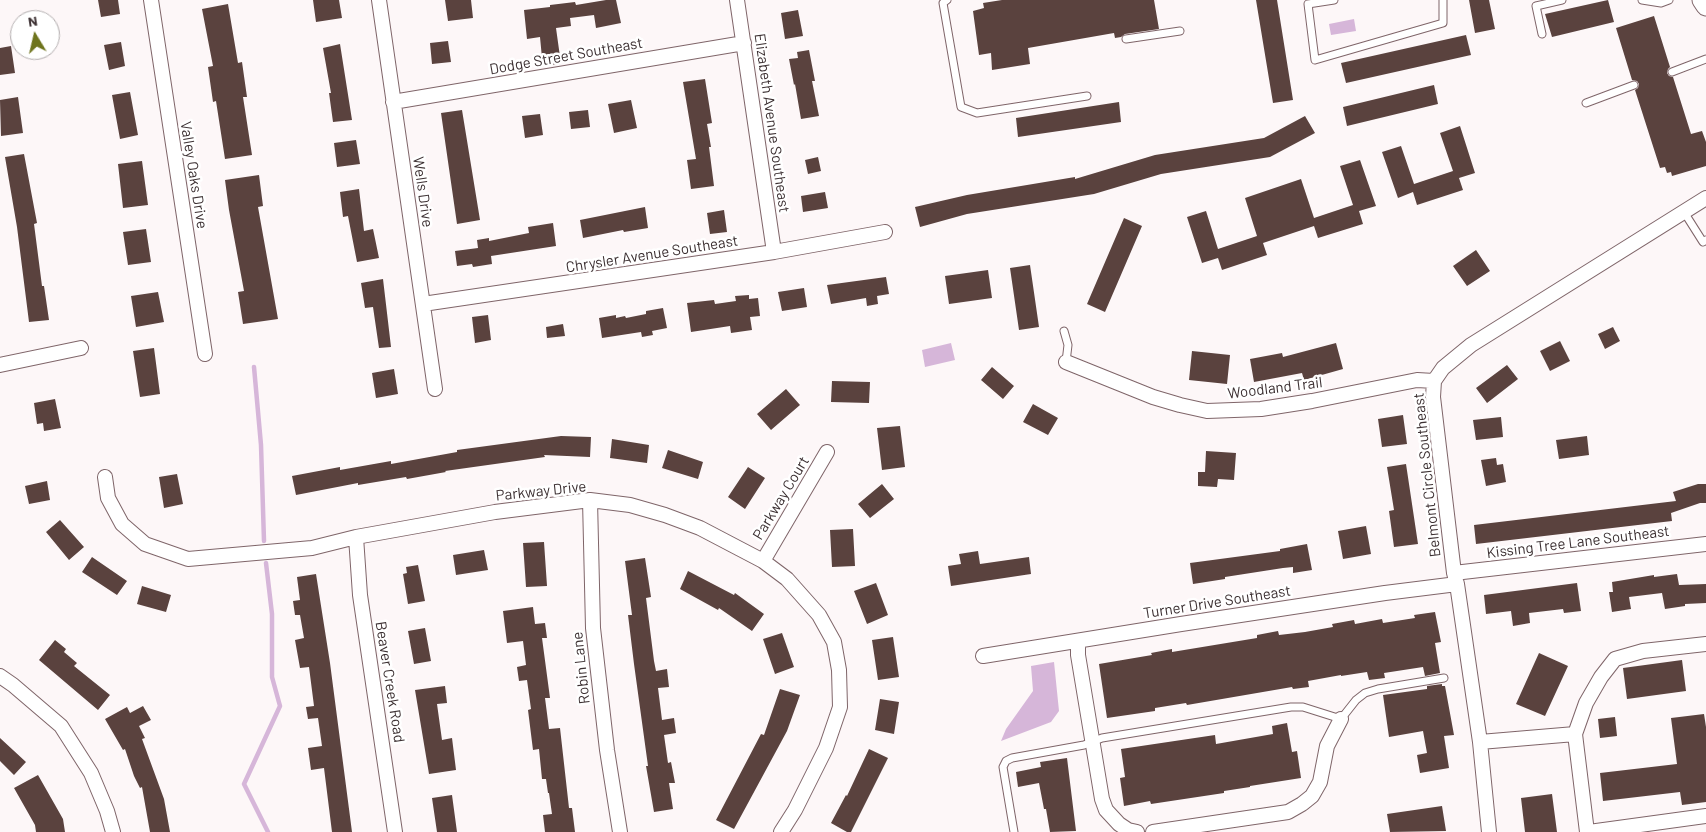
<!DOCTYPE html>
<style>
body{margin:0}
#map{position:relative;width:1706px;height:832px;overflow:hidden;background:#fdf7f8;font-family:Barlow,sans-serif}
canvas{display:block}
.north{position:absolute;left:10px;top:10px;width:50px;height:50px;box-sizing:border-box;background:#fff;border:1px solid #b1acad;border-radius:50%;rotate:351deg;font-size:14px;font-weight:700;line-height:20px;text-align:center;color:#3c3032}
.north::after{content:'';display:block;margin:auto;width:18px;height:22px;background:#6e741d;clip-path:polygon(50% 0,100% 100%,50% 72%,0 100%)}
</style>
<div id="map">
<canvas width="1706" height="832"></canvas>
<div class="north">N</div>
</div>
<script>
const g = document.querySelector('canvas').getContext('2d');
g.lineJoin = 'round';
function paint(path, color) { g.fillStyle = color; g.fill(path, 'evenodd'); }
const shape = rows => new Path2D(rows.map(r => 'M' + r).join(''));
function trace(path, color, width, dash) { g.strokeStyle = color; g.lineWidth = width; g.lineCap = dash ? 'butt' : 'round'; g.setLineDash(dash || []); g.stroke(path); }
function label(font, color, halo, rows, align = 'center') {
  g.font = font + ' Barlow,sans-serif'; g.lineWidth = 5; g.setLineDash([]); g.textBaseline = 'middle'; g.strokeStyle = halo; g.fillStyle = color; for (const [text, x, y, turn = 0] of rows) {
    g.save(); g.translate(x, y); g.rotate((+turn || 0) * Math.PI / 180); g.textAlign = isNaN(turn) ? turn : align; if (halo) g.strokeText(text, 0, 0); g.fillText(text, 0, 0); g.restore();
  }
}
const water = shape([
 [1354,19,1356,31,1331,35,1329,24],
 [951,343,955,360,925,367,922,350],
 [1054,662,1059,711,1051,722,1001,741,1006,729,1033,691,1031,666]
]);
const stream = shape([
 [254,367,261,445,264,541],
 [266,563,272,614,272,677,280,706,244,784,268,832]
]);
const building = shape([
 [98,0,118,0,120,14,101,17],
 [313,0,339,0,342,18,316,22],
 [445,0,471,0,473,18,448,21],
 [606,0,616,0,621,23,596,28,594,15,570,18,571,26,556,28,561,64,548,65,548,58,542,58,540,37,527,39,524,10,550,7,550,5,575,2,576,5],
 [1002,0,1154,0,1159,29,1125,34,1121,37,1115,38,1114,33,1028,48,1030,64,992,70,991,53,979,55,973,11,984,8,983,3],
 [1256,0,1277,0,1293,100,1273,103],
 [1469,0,1489,0,1495,29,1475,33],
 [1608,0,1614,22,1552,37,1545,14],
 [228,4,238,63,242,62,247,97,243,97,252,155,225,159,216,101,213,102,208,67,213,66,202,9],
 [798,10,803,36,785,39,781,13],
 [1654,16,1670,67,1668,69,1667,73,1669,76,1673,77,1691,134,1702,131,1706,142,1706,166,1672,176,1671,172,1667,173,1665,167,1660,168,1635,90,1638,88,1639,84,1637,81,1632,80,1616,28],
 [1466,35,1471,55,1346,83,1341,63],
 [448,41,451,62,432,64,430,43],
 [121,42,125,66,109,70,104,45],
 [340,44,352,120,333,122,329,93,331,93,323,48],
 [11,46,15,73,0,75,0,48],
 [809,50,815,81,812,81,819,116,801,119,795,84,794,85,789,59,798,58,797,52],
 [705,79,712,123,707,124,711,147,709,147,714,186,691,189,687,160,696,159,683,82],
 [1434,85,1438,104,1347,126,1343,107],
 [130,92,138,135,120,139,112,95],
 [18,97,23,133,1,136,0,100],
 [631,100,637,128,614,133,608,104],
 [1119,102,1121,122,1018,137,1016,118],
 [462,110,480,220,457,224,441,113],
 [588,110,590,127,571,129,569,112],
 [540,114,543,135,525,138,522,116],
 [1305,116,1315,133,1270,157,1161,174,1094,194,967,214,920,227,915,207,967,195,1075,177,1075,179,1155,155,1264,138],
 [1460,126,1475,173,1459,178,1463,190,1417,205,1413,192,1398,198,1382,152,1401,146,1414,184,1453,171,1440,133],
 [356,140,360,164,337,167,334,143],
 [24,154,37,223,34,224,42,286,44,286,49,320,29,322,17,227,5,157],
 [818,157,821,171,808,174,805,160],
 [1360,160,1376,206,1359,211,1363,224,1318,238,1314,226,1263,243,1267,255,1222,270,1218,258,1202,263,1187,217,1206,211,1218,249,1257,236,1245,198,1301,179,1314,218,1353,205,1340,166],
 [142,161,148,205,123,208,118,164],
 [259,175,263,206,258,207,278,319,243,324,238,292,244,291,229,210,225,180],
 [359,189,364,231,373,229,379,258,357,262,348,216,343,217,340,192],
 [825,192,828,208,803,212,801,196],
 [645,207,648,228,624,232,623,230,583,238,580,220],
 [724,210,727,232,710,234,707,213],
 [1124,218,1142,226,1105,312,1087,304],
 [553,223,556,246,491,256,492,264,473,267,472,264,457,266,455,251,478,248,477,240,489,238,489,241,529,233,528,227],
 [146,229,151,262,128,265,123,232],
 [1476,250,1490,271,1467,286,1453,266],
 [1030,265,1039,327,1019,330,1010,268],
 [988,270,992,298,949,304,945,276],
 [886,277,889,294,877,296,878,304,867,306,866,298,831,304,827,285],
 [383,279,391,347,379,348,373,307,365,308,361,283],
 [804,288,807,307,782,311,778,292],
 [158,292,164,322,136,327,131,296],
 [749,295,749,299,758,298,760,316,750,317,752,330,731,333,730,326,691,332,687,303,714,300,715,304,736,301,735,296],
 [663,308,667,328,652,331,653,335,642,337,641,332,602,338,599,318,616,315,616,318,625,316,626,318,646,314,646,311],
 [488,315,491,340,475,343,472,317],
 [563,324,565,336,547,338,546,327],
 [1613,327,1620,341,1605,349,1598,334],
 [1560,341,1570,361,1550,371,1540,351],
 [1336,343,1343,369,1304,380,1302,373,1254,382,1250,359,1282,353,1283,357],
 [154,348,160,394,140,397,133,351],
 [1192,351,1230,355,1227,384,1189,380],
 [1507,365,1518,379,1487,403,1476,388],
 [992,367,1014,386,1003,399,981,380],
 [394,369,398,394,376,398,372,373],
 [832,381,870,382,869,403,831,402],
 [786,389,800,405,771,430,757,414],
 [55,399,61,428,44,431,43,423,37,424,34,403],
 [1033,404,1058,418,1048,435,1023,422],
 [1403,415,1407,444,1382,447,1378,419],
 [1501,417,1503,437,1476,440,1473,420],
 [900,426,905,467,882,470,877,428],
 [561,436,591,437,590,457,544,455,545,457,445,471,446,472,407,479,406,477,358,485,358,483,296,495,292,476,340,467,340,470,391,461,391,464,457,452,457,450],
 [1587,436,1589,455,1559,459,1556,440],
 [612,439,649,445,647,463,610,458],
 [668,450,703,462,698,479,662,468],
 [1206,451,1236,453,1234,480,1218,479,1217,487,1198,486,1198,472,1205,472],
 [1496,458,1497,465,1503,464,1506,482,1486,486,1481,460],
 [1406,464,1418,544,1394,547,1389,511,1394,510,1387,467],
 [748,467,765,478,745,509,728,497],
 [177,474,183,504,164,508,159,477],
 [47,481,50,500,29,504,25,486],
 [882,484,894,499,870,518,858,504],
 [1698,484,1706,484,1706,503,1700,503,1671,513,1672,521,1476,544,1474,525,1676,501,1673,492],
 [60,520,84,547,69,560,46,532],
 [1366,526,1371,554,1343,559,1338,531],
 [853,529,855,566,832,567,830,530],
 [544,542,547,586,526,587,523,543],
 [1307,544,1312,570,1293,573,1293,567,1283,568,1225,577,1225,579,1193,584,1190,563,1280,551,1280,549],
 [484,550,488,570,456,575,453,555],
 [978,551,980,564,1029,557,1031,574,951,586,948,566,961,564,959,554],
 [92,557,127,581,117,595,82,572],
 [645,558,651,597,646,598,654,661,656,671,667,669,669,687,658,688,662,720,674,718,676,733,664,735,668,763,671,762,675,783,669,783,673,809,654,812,646,766,648,766,634,664,628,615,632,615,625,561],
 [418,565,425,601,408,604,403,574,407,573,406,567],
 [688,571,734,595,735,593,764,614,752,631,719,608,718,610,680,589],
 [316,574,330,663,352,832,332,832,324,768,311,770,308,748,322,746,318,718,308,719,306,707,314,706,309,667,300,668,295,640,304,638,300,615,295,615,293,601,300,600,297,577],
 [1677,574,1679,585,1706,584,1706,603,1685,604,1685,606,1665,609,1662,593,1629,597,1631,609,1612,612,1609,592,1613,592,1612,582,1654,575,1654,577],
 [876,583,888,615,867,624,854,591],
 [1577,583,1581,611,1564,613,1563,609,1529,613,1530,623,1513,626,1511,611,1486,614,1484,595],
 [142,586,171,595,166,612,137,604],
 [533,607,535,624,545,623,547,638,542,638,550,698,545,698,549,729,560,728,569,808,572,808,575,832,545,832,543,815,552,814,549,793,548,793,546,779,542,779,539,749,533,750,528,710,531,709,527,680,519,681,517,667,526,665,523,641,507,643,503,611],
 [1435,612,1441,642,1435,643,1440,673,1425,676,1423,667,1384,673,1385,678,1369,680,1367,672,1341,676,1341,675,1308,681,1309,687,1293,689,1292,687,1187,705,1186,703,1155,708,1155,711,1107,718,1099,664,1152,655,1151,653,1172,649,1172,652,1257,638,1257,635,1278,631,1279,635,1305,632,1333,627,1332,624,1354,620,1355,624,1382,619,1383,623,1415,618,1414,615],
 [425,628,431,661,414,664,408,631],
 [782,633,794,667,775,674,763,639],
 [893,637,899,677,878,680,872,640],
 [55,640,66,649,64,652,77,663,74,666,110,695,98,710,39,660],
 [1539,653,1568,666,1545,716,1516,704],
 [1682,660,1686,691,1627,699,1623,668],
 [1442,684,1442,686,1445,686,1454,735,1444,736,1449,768,1420,773,1417,755,1427,753,1423,731,1389,737,1383,695,1427,689,1427,686],
 [445,686,447,703,437,704,442,740,452,738,456,770,429,774,415,690],
 [780,689,800,695,787,731,734,829,716,820,761,734,764,735],
 [880,699,899,702,894,734,875,730],
 [143,706,151,720,139,726,145,738,142,739,164,799,170,832,150,832,142,787,140,788,134,776,125,749,123,750,105,719,127,707,130,713],
 [1704,714,1706,727,1706,802,1682,805,1680,792,1603,801,1600,773,1677,764,1671,718],
 [1615,717,1617,736,1600,738,1598,719],
 [1287,723,1292,752,1297,751,1301,778,1250,786,1250,787,1224,791,1224,793,1151,804,1150,801,1124,806,1120,778,1125,777,1121,749,1215,735,1216,744,1273,734,1272,726],
 [0,738,26,762,14,775,0,761],
 [869,749,888,758,851,832,847,832,831,823,846,795,847,796],
 [1067,758,1076,831,1050,832,1046,809,1044,809,1039,783,1018,787,1016,772,1041,767,1040,762],
 [38,775,63,819,65,832,36,832,35,825,14,788],
 [1552,794,1557,832,1525,832,1521,798],
 [452,795,457,832,437,832,432,798],
 [1442,806,1446,831,1390,832,1387,814]
]);
const service = shape([
 [947,0,943,3,961,107,977,113,1087,96],
 [1334,0,1308,4,1315,60,1443,23,1443,0],
 [1642,0,1661,3,1669,0],
 [1542,34,1536,6,1562,0],
 [1126,39,1180,31],
 [1672,72,1706,59],
 [1586,103,1634,85],
 [1684,212,1703,242,1706,240],
 [1064,331,1068,345,1066,362],
 [1014,832,1003,767,1006,761,1012,758,1084,745,1102,738,1291,707,1303,707,1341,719,1356,700,1365,693,1378,689,1444,678]
]);
const minor = shape([
 [151,0,205,354],
 [379,0,435,389],
 [737,0,774,252],
 [393,102,744,43],
 [423,304,774,252,885,232],
 [1066,362,1153,397,1180,405,1207,411,1261,409,1312,401,1417,380,1434,381],
 [0,365,81,348],
 [105,477,108,498,122,524,145,544,188,559,312,548,356,537,495,512,590,500,630,505,665,515,700,528,763,561,787,579,819,615,834,642,839,670,840,707,826,748,795,810,781,832],
 [590,500,593,628,607,750,620,832],
 [356,537,360,595,395,832],
 [763,561,827,452],
 [1454,573,1706,544],
 [1078,641,1078,655,1102,799,1106,810,1119,824,1128,830,1137,832],
 [983,656,1181,624,1385,593,1457,584],
 [0,676,13,685,61,726,91,773,107,811,113,832],
 [1480,742,1575,734],
 [1153,832,1288,812,1302,804,1312,796,1320,782,1327,746,1341,719],
 [1489,832,1480,742,1457,584,1454,573,1433,397,1434,381,1443,368,1471,345,1706,198],
 [1587,832,1575,734,1586,703,1601,677,1615,659,1643,651,1706,644],
 [1589,832,1706,816]
]);
const secondary = shape([
 [1702,0,1706,6]
]);
const streetNames = [
 ["Dodge Street Southeast",566,56,-10],
 ["Elizabeth Avenue Southeast",772,123,82],
 ["Valley Oaks Drive",194,175,81],
 ["Wells Drive",423,192,82],
 ["Chrysler Avenue Southeast",652,254,-9],
 ["Woodland Trail",1275,388,-7],
 ["Belmont Circle Southeast",1427,475,-96],
 ["Parkway Drive",541,491,-6],
 ["Parkway Court",781,498,-59],
 ["Kissing Tree Lane Southeast",1578,542,-7],
 ["Turner Drive Southeast",1217,602,-9],
 ["Robin Lane",581,668,-96],
 ["Beaver Creek Road",390,682,81]
];
paint(water, '#d6b6d9');
trace(stream, '#d6b6d9', 4.5);
paint(building, '#5a423e');
trace(service, '#7f6569', 9);
trace(minor, '#7f6569', 16);
trace(secondary, '#7f6569', 21);
trace(service, '#fff', 7);
trace(minor, '#fff', 14);
trace(secondary, '#fff', 19);
label('15px', '#3c3032', '#fff', streetNames);
</script>
